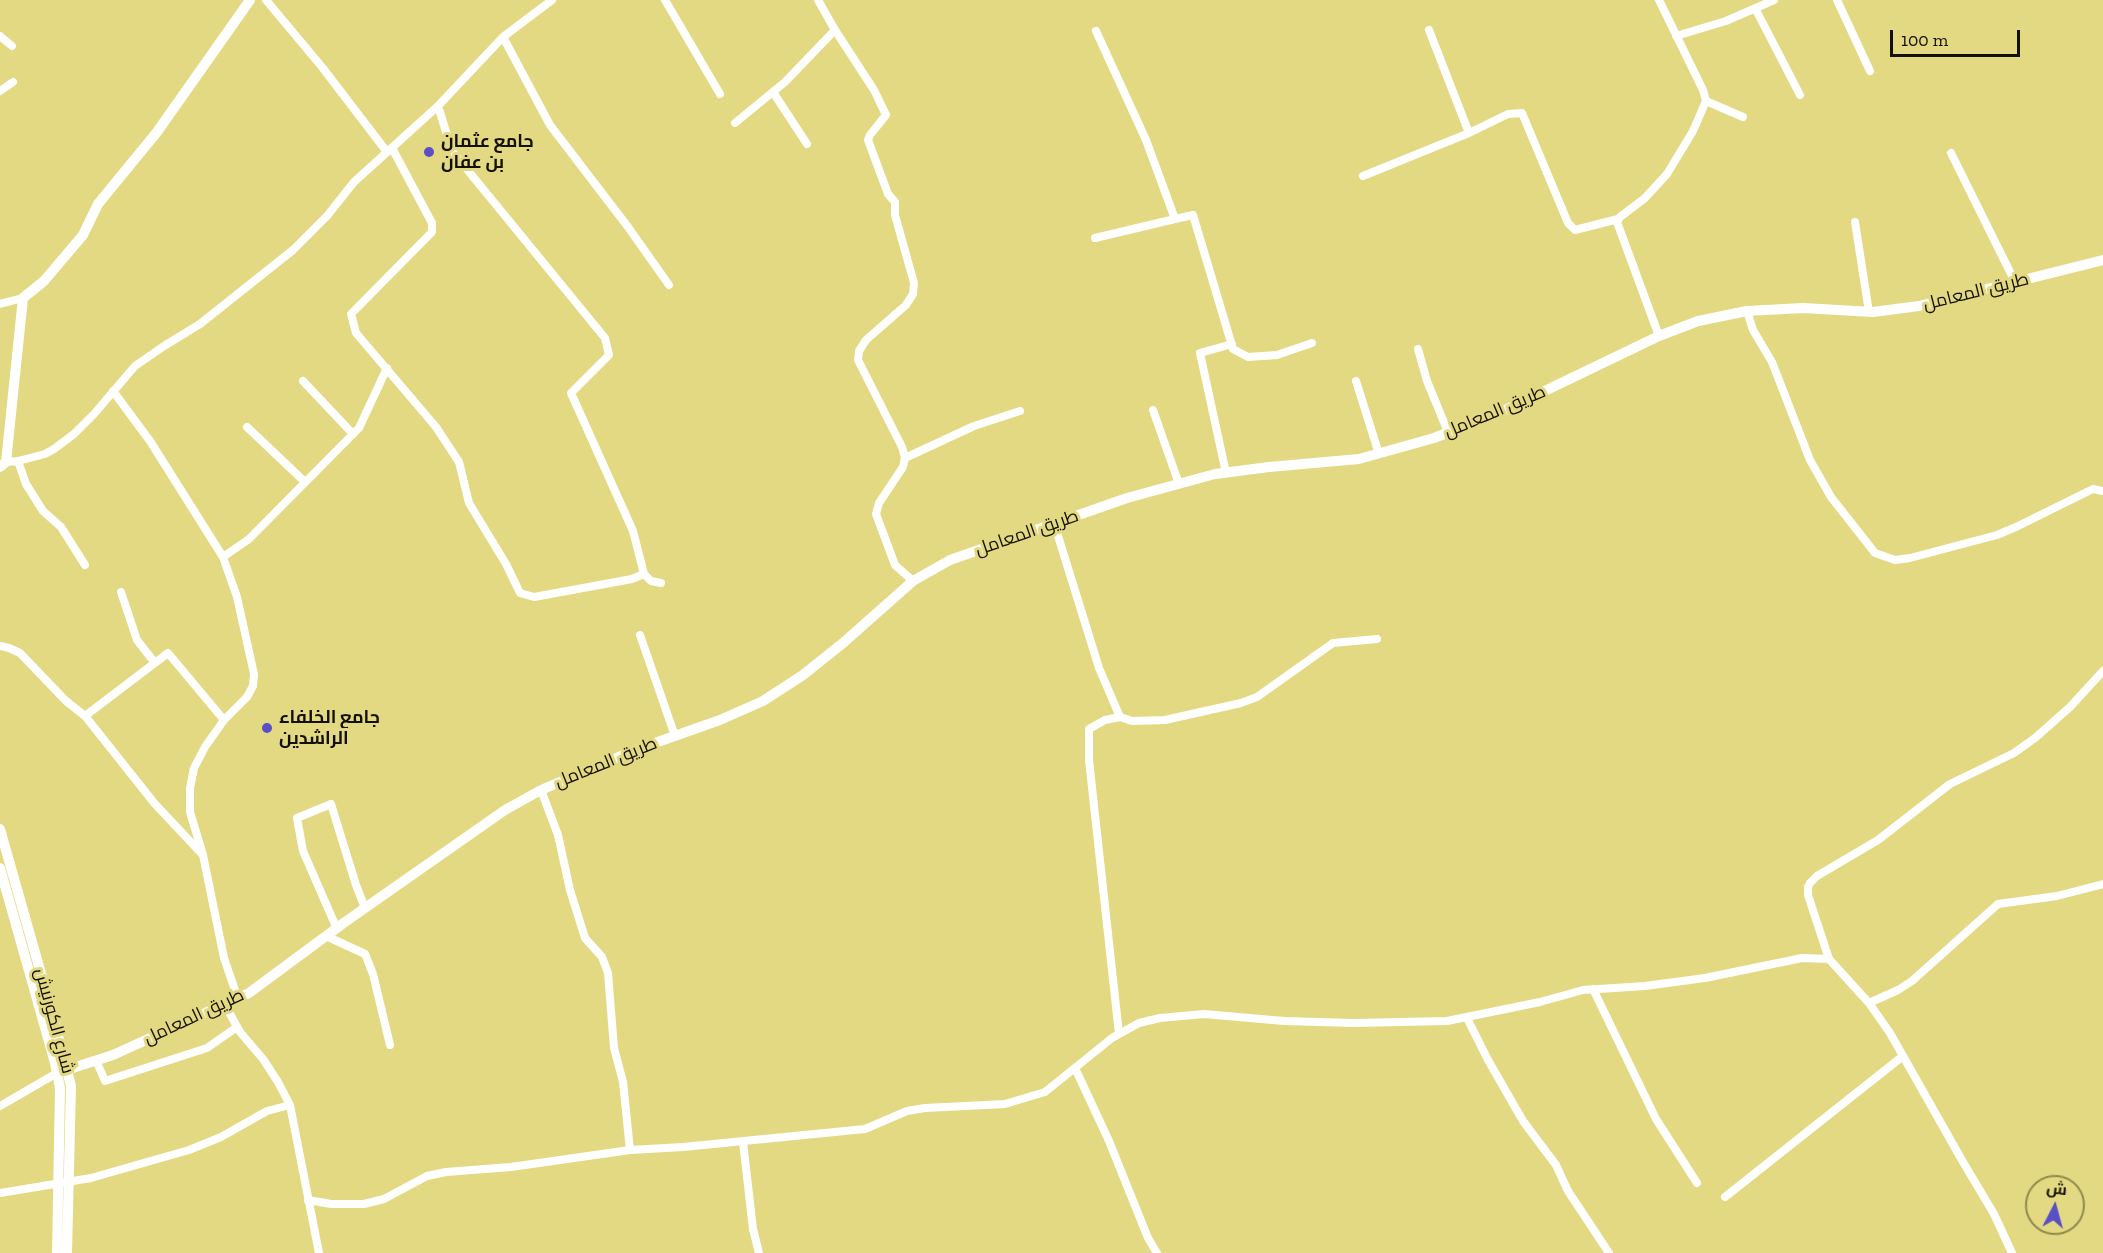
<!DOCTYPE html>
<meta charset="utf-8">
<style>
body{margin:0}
#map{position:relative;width:2103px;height:1253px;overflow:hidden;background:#e3d982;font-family:"Zilla Slab",Cairo,serif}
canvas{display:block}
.north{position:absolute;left:2025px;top:1175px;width:60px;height:60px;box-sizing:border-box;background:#e3d982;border:2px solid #90894e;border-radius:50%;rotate:6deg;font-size:16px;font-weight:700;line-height:24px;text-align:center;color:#141000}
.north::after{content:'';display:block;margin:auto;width:21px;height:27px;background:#5b4fc7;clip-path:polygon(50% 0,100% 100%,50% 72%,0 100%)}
.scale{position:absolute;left:1890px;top:30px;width:130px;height:27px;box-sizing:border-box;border:3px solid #141000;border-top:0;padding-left:8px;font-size:18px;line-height:21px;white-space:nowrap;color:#141000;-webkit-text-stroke:4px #e3d982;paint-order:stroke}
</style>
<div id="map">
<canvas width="2103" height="1253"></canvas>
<div class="north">ش</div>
<div class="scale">100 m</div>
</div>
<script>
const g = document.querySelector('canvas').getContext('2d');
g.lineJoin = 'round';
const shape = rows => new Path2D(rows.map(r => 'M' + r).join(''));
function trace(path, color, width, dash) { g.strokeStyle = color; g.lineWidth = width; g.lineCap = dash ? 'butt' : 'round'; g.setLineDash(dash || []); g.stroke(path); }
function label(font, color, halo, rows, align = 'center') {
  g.font = font + ' "Zilla Slab",Cairo,serif'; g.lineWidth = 6; g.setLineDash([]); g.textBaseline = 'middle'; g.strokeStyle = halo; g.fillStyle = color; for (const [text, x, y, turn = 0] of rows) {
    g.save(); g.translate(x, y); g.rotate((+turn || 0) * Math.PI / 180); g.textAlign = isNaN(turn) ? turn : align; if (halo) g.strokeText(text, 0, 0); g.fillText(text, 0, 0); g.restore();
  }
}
const street = shape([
 [266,0,322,67,387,152],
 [665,0,720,94],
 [1837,0,1870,71],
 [1755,8,1800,95],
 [835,30,874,90,886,115,870,135,868,140,888,194,895,202,895,215,914,283,913,294,906,305,866,340,859,351,858,360,902,447,905,458,903,467,879,503,876,514,895,565,913,581],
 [1429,30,1469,133,1508,114,1522,113,1568,223,1575,230,1618,219],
 [1096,31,1146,140,1175,219,1193,215,1233,349,1248,357,1277,355,1312,343],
 [0,36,12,46],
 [1676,36,1726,21,1774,0],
 [503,37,550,125,628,227,669,285],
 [0,91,13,82],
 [773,92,807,144],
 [1706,101,1743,117],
 [438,106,452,151,605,338,609,355,571,393,633,531,644,574,651,581,661,583],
 [735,123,785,82,835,30,818,0],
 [392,148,432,223,432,232,351,314,356,333,436,427,459,462,469,503,506,564,520,593,534,597,632,579,644,574],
 [1951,153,2015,282],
 [1363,176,1469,133],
 [1855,222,1869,312],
 [1095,238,1175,219],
 [0,304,23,298],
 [1747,311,1753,330,1772,362,1810,460,1831,497,1875,553,1895,560,1910,558,1997,535,2016,527,2093,489,2103,491],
 [1659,336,1617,222,1620,217,1645,198,1667,174,1693,131,1706,101,1703,90,1659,0],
 [1418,349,1427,381,1448,432],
 [303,381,353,434],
 [1356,381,1379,454],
 [113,391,150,441,223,557,237,597,254,674,253,686,247,697,224,720,205,747,194,768,190,788,190,812,203,855,224,958,238,999],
 [1153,410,1179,484],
 [247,427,305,482],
 [905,458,974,426,1020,411],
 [18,461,26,484,43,511,61,527,85,565],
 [6,462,18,461,45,454,54,449,74,434,94,414,135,366,164,346,200,324,293,250,327,216,354,182,438,106,503,37,552,0],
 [1226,473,1200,353,1232,344],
 [1054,523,1099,668,1120,717],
 [223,557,249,539,359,428,387,368],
 [121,592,137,640,155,663],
 [640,635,675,736],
 [0,646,9,648,20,653,66,701,85,716,155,804,202,854],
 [85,716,168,653,224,720],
 [541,790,558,835,570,890,585,938,602,957,608,973,614,1048,623,1082,630,1150],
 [337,929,303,851,297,818,331,804,356,885,365,908],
 [326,936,365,954,373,974,390,1045],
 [1593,989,1656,1119,1697,1183],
 [1869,1003,1898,990,1912,981,1998,904,2057,896,2103,884],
 [225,1005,240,1032,263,1059,278,1082,290,1105,319,1253],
 [1467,1018,1488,1060,1523,1121,1556,1165,1568,1191,1609,1253],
 [1119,1034,1089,760,1089,729,1105,720,1120,717,1132,721,1165,720,1241,703,1257,697,1333,643,1377,639],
 [96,1060,105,1081,207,1048,237,1027],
 [1075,1068,1109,1141,1148,1238,1157,1253],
 [0,1106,57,1073],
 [743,1142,753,1229,759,1253],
 [0,1193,91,1178,189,1150,221,1137,267,1111,290,1105],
 [1725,1197,1903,1056],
 [308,1200,331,1204,364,1204,384,1199,427,1176,446,1172,511,1167,630,1150,683,1147,865,1129,907,1111,925,1108,1005,1104,1045,1092,1112,1038,1139,1023,1160,1018,1204,1014,1284,1021,1354,1023,1447,1021,1540,1002,1583,990,1645,986,1705,978,1802,958,1829,959],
 [2012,1253,1994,1214,1963,1162,1890,1033,1869,1003,1829,959,1808,895,1808,887,1810,883,1817,876,1878,840,1950,784,2014,753,2035,738,2070,707,2103,671]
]);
const secondary = shape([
 [0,467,6,462,23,298,44,281,83,235,98,204,157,132,250,0],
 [0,829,51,1009,71,1086,67,1253],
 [0,868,55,1063,60,1088,57,1253],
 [57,1073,113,1055,249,993,345,922,505,810,541,790,635,750,720,720,763,701,803,675,843,643,913,581,950,560,1127,498,1215,474,1269,467,1359,459,1434,438,1503,411,1659,336,1698,321,1747,311,1803,308,1873,312,1919,306,2103,260]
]);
const markers = [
 [429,152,6,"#5b4fc7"],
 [267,728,6,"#5b4fc7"]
];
const poiNames = [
 ["جامع عثمان",441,142],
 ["بن عفان",441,163],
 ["جامع الخلفاء",279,718],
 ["الراشدين",279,739]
];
const streetNames = [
 ["طريق المعامل",1976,292,-14],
 ["طريق المعامل",1495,412,-23],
 ["طريق المعامل",1027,533,-19],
 ["طريق المعامل",606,763,-22],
 ["طريق المعامل",194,1017,-25],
 ["شارع الكورنيش",54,1021,75]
];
trace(street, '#fff', 8);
trace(secondary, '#fff', 10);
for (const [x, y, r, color] of markers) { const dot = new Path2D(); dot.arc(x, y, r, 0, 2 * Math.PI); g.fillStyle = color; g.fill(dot); trace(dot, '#e3d982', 2); }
label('bold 18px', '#141000', '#e3d982', poiNames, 'left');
label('18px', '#141000', '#e3d982', streetNames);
</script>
